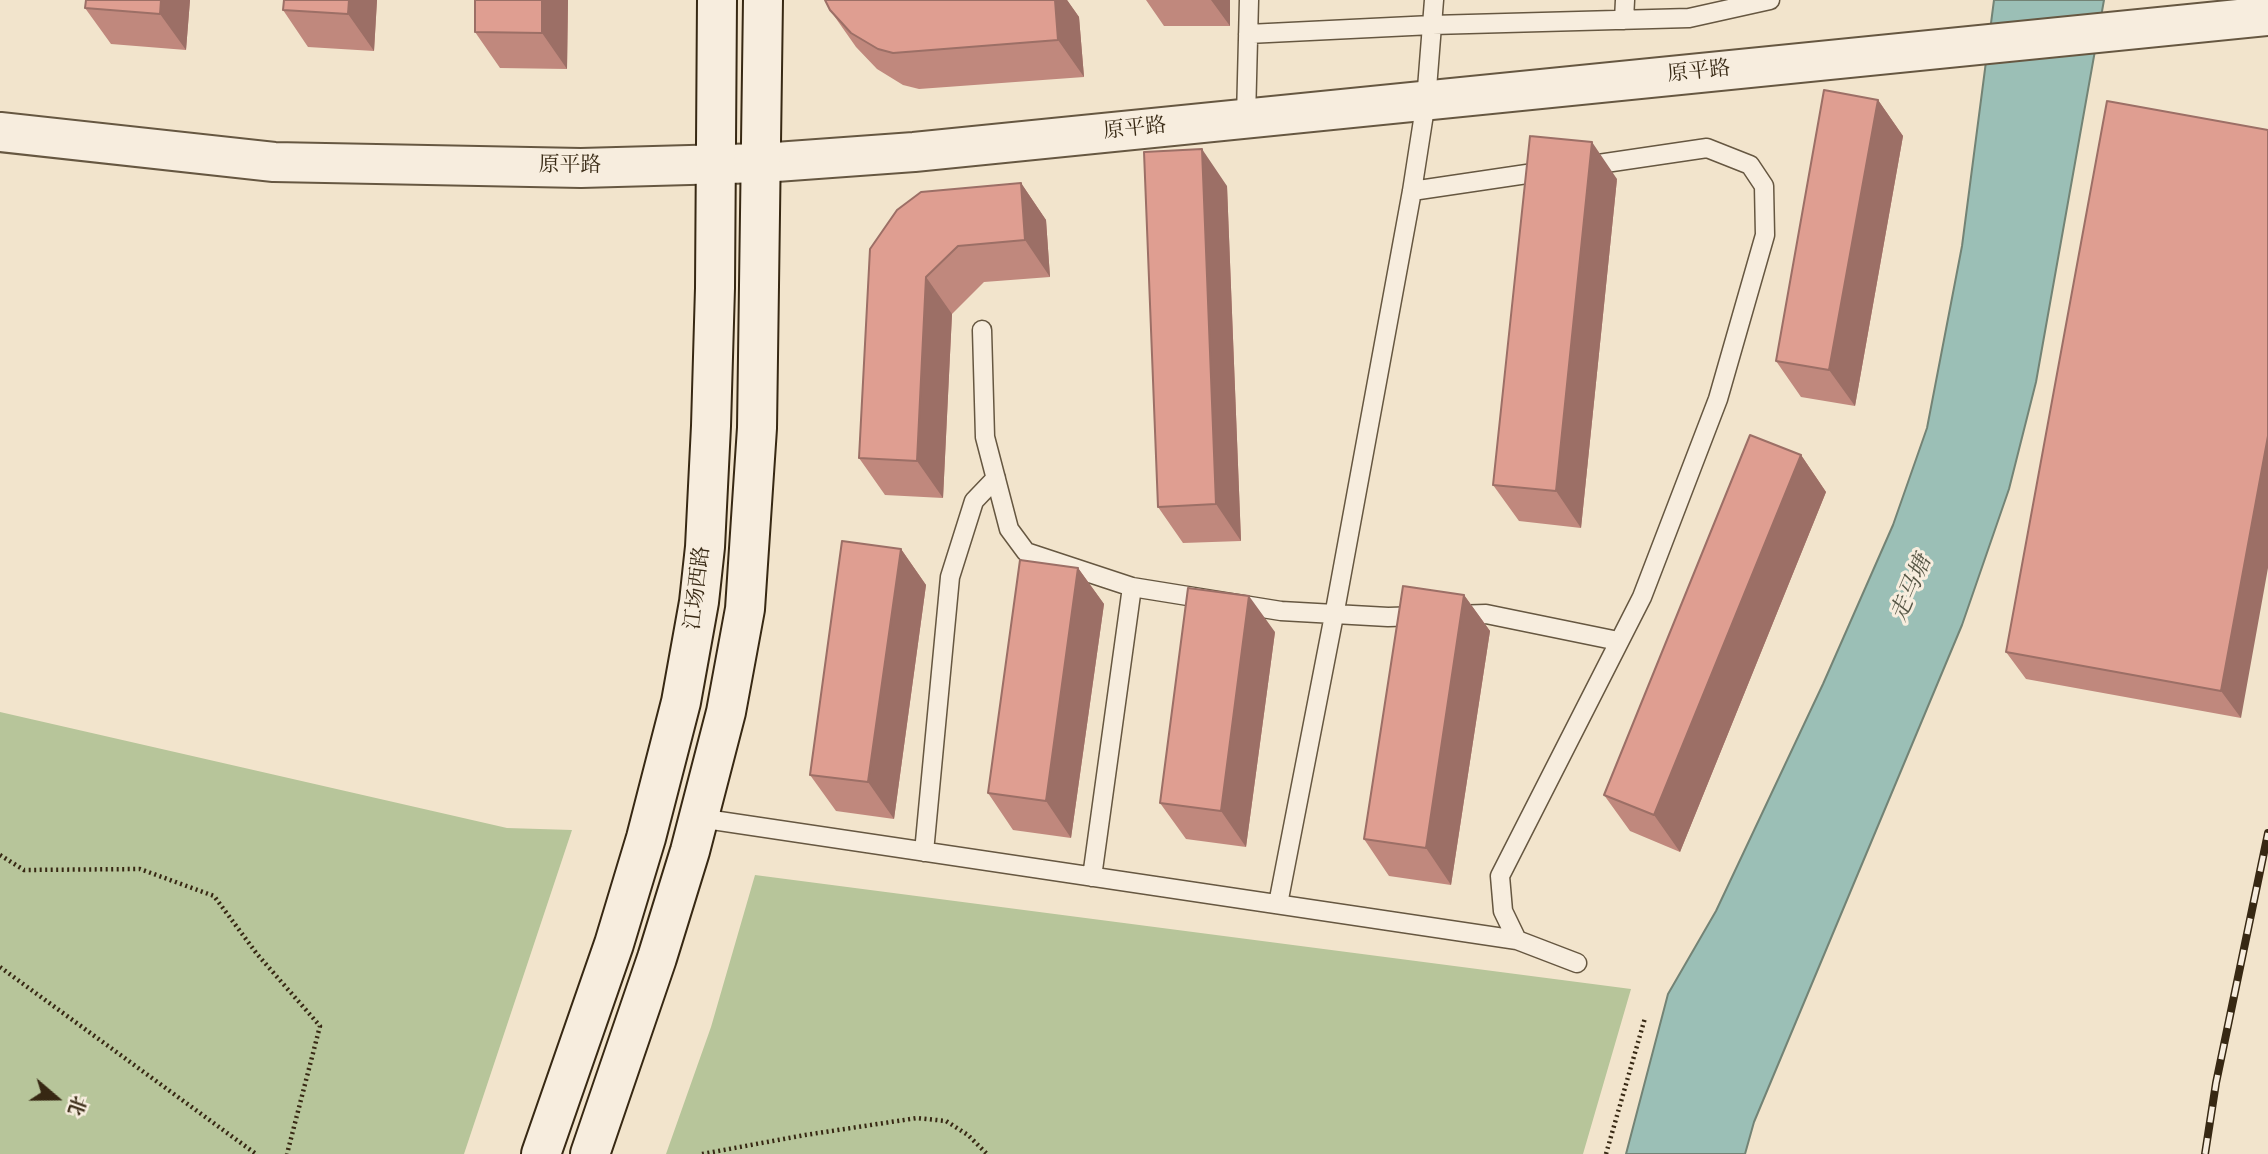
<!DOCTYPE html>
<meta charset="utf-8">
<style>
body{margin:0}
#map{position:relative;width:2268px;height:1154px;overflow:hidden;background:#f2e4cc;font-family:"IM FELL English","Noto Serif SC",serif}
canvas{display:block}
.north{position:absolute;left:21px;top:1063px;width:70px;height:70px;-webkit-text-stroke:5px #f7edde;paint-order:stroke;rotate:110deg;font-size:19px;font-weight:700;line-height:28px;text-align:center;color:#372813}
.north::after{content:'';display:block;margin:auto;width:24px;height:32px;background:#372813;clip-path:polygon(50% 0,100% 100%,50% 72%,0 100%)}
</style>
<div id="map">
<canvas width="2268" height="1154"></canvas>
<div class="north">北</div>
</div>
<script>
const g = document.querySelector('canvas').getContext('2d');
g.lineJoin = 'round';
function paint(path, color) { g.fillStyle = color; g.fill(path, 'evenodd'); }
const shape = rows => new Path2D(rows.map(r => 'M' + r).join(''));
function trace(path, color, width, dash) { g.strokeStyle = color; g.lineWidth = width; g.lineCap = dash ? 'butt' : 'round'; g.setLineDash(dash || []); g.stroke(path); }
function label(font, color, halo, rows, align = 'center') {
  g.font = font + ' "IM FELL English","Noto Serif SC",serif'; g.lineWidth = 6; g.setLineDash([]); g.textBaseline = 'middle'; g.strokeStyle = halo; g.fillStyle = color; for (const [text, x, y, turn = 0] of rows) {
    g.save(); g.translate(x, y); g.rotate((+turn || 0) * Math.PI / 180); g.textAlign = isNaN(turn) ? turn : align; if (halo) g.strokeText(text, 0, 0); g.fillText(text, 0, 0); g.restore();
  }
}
const green = shape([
 [0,712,507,828,572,830,464,1154,0,1154],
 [755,875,1631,989,1583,1154,666,1154,711,1027]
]);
const water = shape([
 [1994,0,2104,0,2036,382,2009,489,1962,625,1754,1122,1745,1154,1626,1154,1668,994,1716,911,1823,684,1893,525,1927,428,1962,246,1994,0]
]);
const path = shape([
 [0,855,24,870,140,869,214,896,257,954,320,1026,287,1154],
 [0,967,256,1154],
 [702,1154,805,1135,917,1118,946,1121,968,1135,987,1154],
 [1606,1154,1645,1018]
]);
const service = shape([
 [1624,20,1625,0],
 [1248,34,1432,25,1689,18,1770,0],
 [1246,118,1249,0],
 [1412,191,1547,171],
 [982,330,985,437,1009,529,1026,552,1132,587,1281,611,1388,617,1422,616],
 [1453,615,1486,614,1618,641],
 [699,818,1517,940],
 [924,852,950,577,974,501,996,478],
 [1092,877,1132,587],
 [1278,904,1336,605,1412,191,1426,101,1434,0],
 [1577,963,1517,940,1503,911,1500,876,1642,597,1718,399,1765,235,1764,186,1750,165,1707,148,1585,166]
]);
const tertiary = shape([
 [0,132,274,162,581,168,762,163,914,152,2268,16]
]);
const secondary = shape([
 [541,1154,614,944,646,838,681,702,699,602,705,547,711,426,715,288,717,0],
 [590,1154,657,958,690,851,726,712,745,609,757,428,763,0]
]);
const rail = shape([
 [2205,1154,2216,1083,2268,833]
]);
const wall = shape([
 [190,0,186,50,111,44,85,8],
 [377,0,374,51,308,47,283,10],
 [568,0,567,69,500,68,475,32],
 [825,0,1067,0,1079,17,1084,77,919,89,903,85,877,69,856,47,830,10],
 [1146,0,1230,0,1230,26,1164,26],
 [1878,100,1903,136,1855,406,1801,397,1776,361],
 [2107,101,2241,718,2026,679,2006,652],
 [1617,179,1581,528,1519,521,1493,485],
 [1021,183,1046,220,1050,277,984,282,952,314,943,498,885,495,859,458,870,249],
 [1227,186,1241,541,1183,543,1158,507],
 [1801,455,1826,492,1680,852,1630,831,1604,795],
 [901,549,926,585,894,819,836,811,810,775],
 [1078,568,1104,604,1071,838,1013,830,988,793],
 [1464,595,1490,631,1451,885,1389,876,1364,839],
 [1275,632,1246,847,1186,839,1160,803]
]);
const shadedWall = shape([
 [161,0,190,0,186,50,160,14],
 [349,0,377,0,374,51,348,14],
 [542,0,568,0,567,69,542,33],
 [1055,0,1067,0,1079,17,1084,77,1058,40],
 [1211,0,1230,0,1230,26],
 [1878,100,1903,136,1855,406,1829,370],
 [1592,142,1617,179,1581,528,1556,491],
 [1202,149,1227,186,1241,541,1216,504],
 [1021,183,1046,220,1050,277,1025,240],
 [926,277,952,314,943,498,917,461],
 [2268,436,2268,568,2241,718,2221,691],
 [1801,455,1826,492,1680,852,1654,815],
 [901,549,926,585,894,819,868,782],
 [1078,568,1104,604,1071,838,1046,801],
 [1464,595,1490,631,1451,885,1426,848],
 [1249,596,1275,632,1246,847,1221,811]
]);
const building = shape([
 [86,0,161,0,160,14,85,8,86,0],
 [284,0,349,0,348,14,283,10,284,0],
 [475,0,542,0,542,33,475,32,475,0],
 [825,0,1055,0,1058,40,893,53,878,49,851,33,830,10,825,0],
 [1824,90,1878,100,1829,370,1776,361,1824,90],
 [2107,101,2268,130,2268,436,2221,691,2006,652,2107,101],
 [1530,136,1592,142,1556,491,1493,485,1530,136],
 [1202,149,1216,504,1158,507,1144,152,1202,149],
 [1021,183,1025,240,958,246,926,277,917,461,859,458,870,249,897,210,921,192,1021,183],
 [1750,435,1801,455,1654,815,1604,795,1750,435],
 [842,541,901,549,868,782,810,775,842,541],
 [1020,560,1078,568,1046,801,988,793,1020,560],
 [1403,586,1464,595,1426,848,1364,839,1403,586],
 [1188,588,1249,596,1221,811,1160,803,1188,588]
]);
const streetNames = [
 ["原平路",1699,73,-6],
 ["原平路",1135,130,-6],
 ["原平路",570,167],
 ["江场西路",699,588,-83]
];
const waterNames = [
 ["走马塘",1913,589,-67]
];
paint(green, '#b7c59a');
paint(water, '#9bbfb6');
trace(water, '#738375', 2);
trace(service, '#665741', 21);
trace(tertiary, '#665741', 42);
trace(secondary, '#372813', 42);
trace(path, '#372813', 4.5, [2, 3.5]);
trace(service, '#f7edde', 18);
trace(tertiary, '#f7edde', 38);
trace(secondary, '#f7edde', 38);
trace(rail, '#372813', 8);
trace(rail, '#f7edde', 5, [16]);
paint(wall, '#c0887d');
paint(shadedWall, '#9c6f66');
paint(building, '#df9e91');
trace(building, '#9c6f66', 2);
label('21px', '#372813', '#f7edde', streetNames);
label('italic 23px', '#554', '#f7edde', waterNames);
</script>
